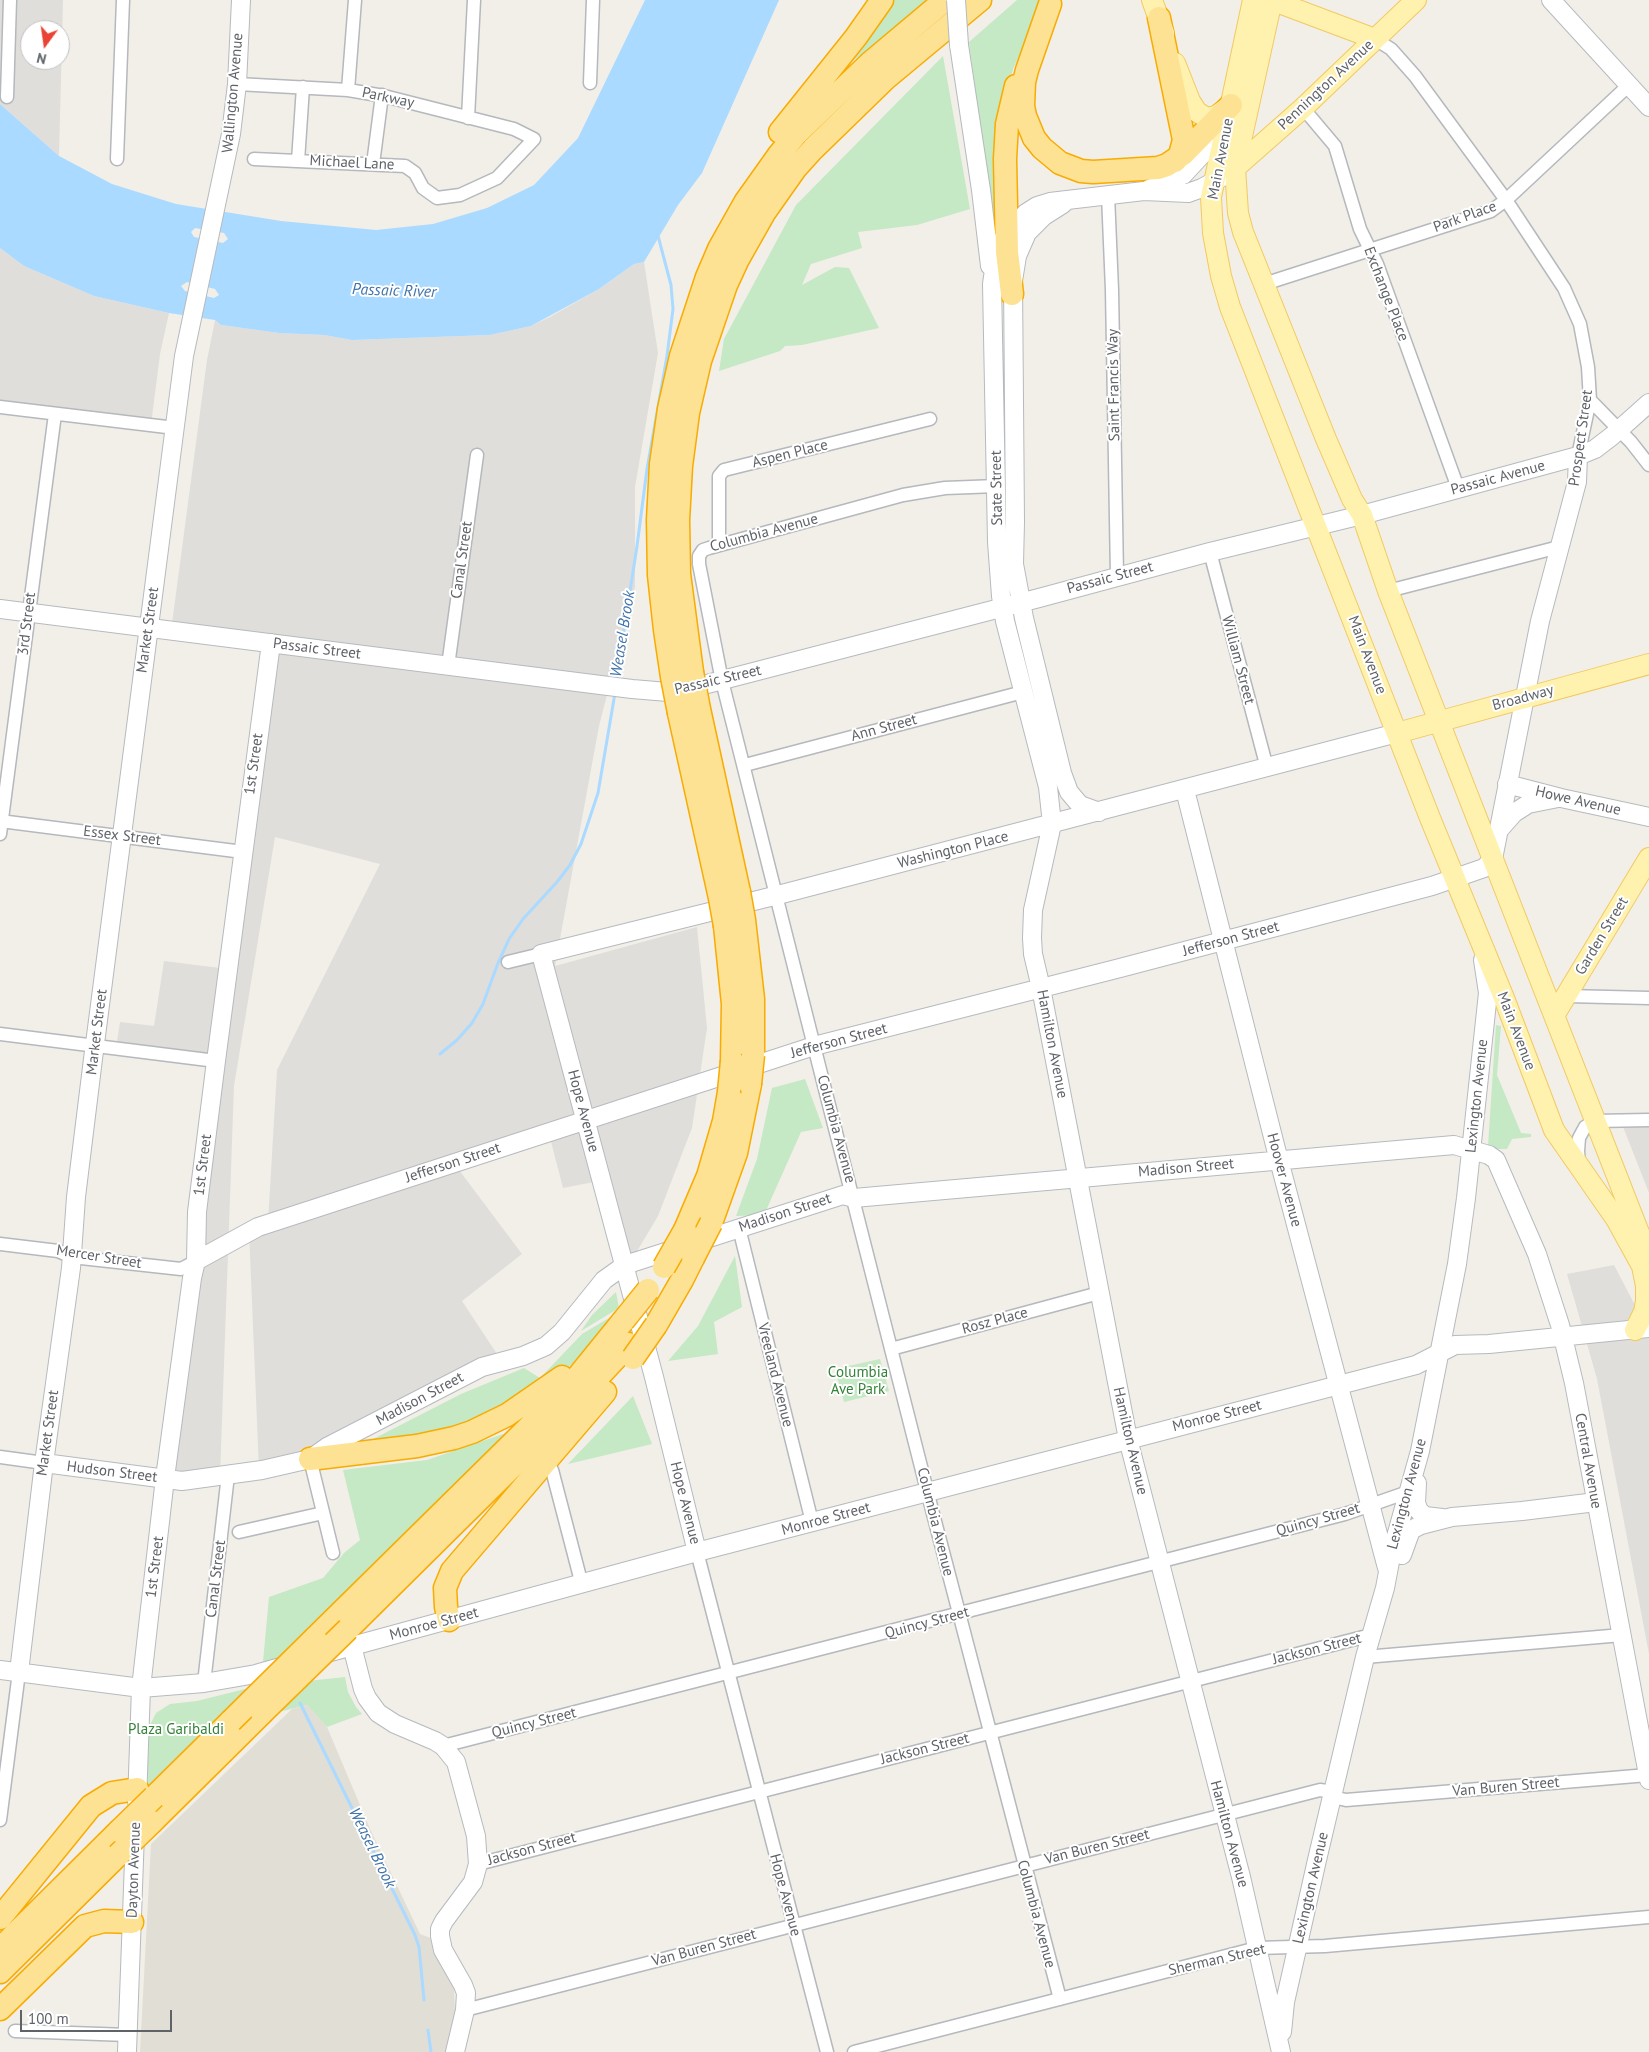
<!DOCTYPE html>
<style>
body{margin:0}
#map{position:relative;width:1649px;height:2052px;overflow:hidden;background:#f1efe8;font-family:"PT Sans",sans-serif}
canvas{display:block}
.north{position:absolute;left:20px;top:20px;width:50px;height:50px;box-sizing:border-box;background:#fff;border:1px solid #bfc1c3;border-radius:50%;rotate:194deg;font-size:14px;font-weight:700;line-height:20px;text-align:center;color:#5f6368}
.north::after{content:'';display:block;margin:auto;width:18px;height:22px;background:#ea4335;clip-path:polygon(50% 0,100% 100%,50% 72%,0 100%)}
.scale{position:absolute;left:20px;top:2010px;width:152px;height:22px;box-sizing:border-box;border:2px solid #5f6368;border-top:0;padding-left:6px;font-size:15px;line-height:18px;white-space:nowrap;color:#5f6368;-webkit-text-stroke:4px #fff;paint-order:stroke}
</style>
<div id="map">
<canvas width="1649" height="2052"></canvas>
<div class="north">N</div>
<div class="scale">100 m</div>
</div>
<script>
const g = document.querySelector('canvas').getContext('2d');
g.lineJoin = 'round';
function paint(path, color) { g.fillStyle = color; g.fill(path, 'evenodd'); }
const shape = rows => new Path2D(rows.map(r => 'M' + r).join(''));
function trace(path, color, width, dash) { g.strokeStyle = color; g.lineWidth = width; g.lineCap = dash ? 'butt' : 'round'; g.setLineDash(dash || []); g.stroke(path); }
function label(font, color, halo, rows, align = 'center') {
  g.font = font + ' "PT Sans",sans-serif'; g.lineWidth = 4; g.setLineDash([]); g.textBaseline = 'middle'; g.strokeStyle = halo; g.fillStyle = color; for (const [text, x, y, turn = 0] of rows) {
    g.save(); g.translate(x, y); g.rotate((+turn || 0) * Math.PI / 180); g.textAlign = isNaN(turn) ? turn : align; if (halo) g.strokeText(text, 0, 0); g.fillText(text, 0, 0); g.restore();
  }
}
const industrial = shape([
 [0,0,63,0,59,156,0,104],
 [30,30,60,30,60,60,30,60],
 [0,248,24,266,94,296,169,313,160,354,151,425,0,406],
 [644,262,658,353,635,487,635,587,599,726,555,966,697,927,707,1028,692,1128,658,1216,624,1273,599,1181,563,1188,548,1130,453,1162,522,1254,462,1301,501,1360,259,1470,249,1230,268,1222,277,1070,380,864,275,837,234,1086,220,1476,163,1480,216,1062,116,1048,120,1022,154,1026,164,961,228,969,268,645,171,631,207,360,215,320,221,325,279,333,324,335,352,340,490,335,531,326,550,317,599,289,634,264],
 [1618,1114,1649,1115,1649,1193],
 [1614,1265,1649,1332,1649,1654,1597,1379,1567,1274]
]);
const education = shape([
 [307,1705,327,1727,371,1831,420,1934,431,1938,454,1989,455,2011,449,2052,140,2052,151,1844,292,1709]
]);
const green = shape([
 [889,0,932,0,846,66],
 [1017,0,1044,0,1013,69,998,132,993,229,969,42],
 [943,56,970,209,917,225,858,232,862,248,811,264,802,285,835,267,849,268,879,328,802,345,785,346,780,351,719,371,724,339,796,205],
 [1496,1025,1501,1026,1497,1075,1521,1133,1531,1134,1531,1137,1512,1139,1507,1149,1498,1149,1488,1146],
 [805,1079,823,1128,801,1132,764,1215,736,1216,757,1159,772,1088],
 [735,1256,742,1307,714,1322,718,1354,668,1361,698,1326],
 [616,1292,619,1308,581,1331,592,1315],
 [614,1315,582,1355,549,1384,469,1429,344,1454,461,1394,524,1368,540,1378,582,1334],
 [880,1359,889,1391,844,1402,835,1369],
 [633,1396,652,1444,568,1464],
 [509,1432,283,1658,263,1662,269,1597,323,1578,344,1553,360,1540,343,1470,427,1460],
 [345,1677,348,1692,356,1707,362,1714,327,1727,307,1705,218,1727,147,1794,149,1727,156,1713,170,1704,197,1701,253,1687]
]);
const water = shape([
 [645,0,779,0,702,173,678,205,644,262,634,264,599,289,531,326,490,335,352,340,324,335,279,333,221,325,215,320,169,313,94,296,24,266,0,248,0,104,59,156,112,184,176,204,281,221,376,230,433,224,487,208,534,185,578,138],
 [195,228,224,233,228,239,223,243,194,237,191,232],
 [187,282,215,289,219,295,214,298,185,291,181,286]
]);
const stream = shape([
 [616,682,637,546,647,469,667,356,673,309,671,285,657,232],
 [440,1054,457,1040,472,1023,483,1004,498,963,509,939,523,919,557,882,570,865,581,844,598,793,615,693],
 [300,1703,415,1935,419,1947,424,2000],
 [428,2030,431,2052]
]);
const street = shape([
 [1375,39,1391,49,1415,76,1506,200,1564,288,1580,324,1588,367,1590,400,1578,456],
 [590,83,593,0],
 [237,84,348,90,384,96,514,129,534,139,497,178,460,195,437,198,423,188,415,173,405,166,254,159],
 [348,90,355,0],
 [7,97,10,0],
 [1303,108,1335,146,1360,229,1377,264,1458,488],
 [468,118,474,0],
 [117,159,123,0],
 [298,161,303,87],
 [373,164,382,95],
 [1108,195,1112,290,1117,576],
 [1264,284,1491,211,1506,200,1629,85],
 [1590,400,1631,442,1649,465],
 [0,407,175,428],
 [997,486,945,488,903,495,709,548,703,550,699,556,699,564,722,681,814,1046,931,1506,1060,1999],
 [719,545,719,476,724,470,930,419],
 [1210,552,1267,768],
 [1388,591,1559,547],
 [448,666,477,455],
 [745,765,1023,692],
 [0,821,243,852],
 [0,834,55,414],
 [508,962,541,954],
 [1567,996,1649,998],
 [0,1034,216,1061],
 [1579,1163,1578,1151,1579,1138,1585,1127,1595,1121,1649,1120],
 [739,1228,812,1522],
 [0,1244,58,1251,72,1257,181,1269,196,1261],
 [891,1349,1099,1293],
 [0,1457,44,1463],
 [310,1459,333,1553],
 [552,1470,582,1585],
 [239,1532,323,1513],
 [697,1552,827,2052],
 [1365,1657,1622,1635],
 [204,1683,228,1475],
 [443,1746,1345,1514,1408,1492],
 [0,1820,19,1672],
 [478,1864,1371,1635],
 [465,2010,1320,1790,1327,1791,1337,1798,1346,1800,1648,1775],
 [15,2031,128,2035],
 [854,2052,1257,1948,1325,1946,1649,1917]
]);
const secondary = shape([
 [1551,0,1649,107],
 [959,45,981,190,990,266],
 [1222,177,1202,188,1188,193,1144,191,1050,202,1037,206,1026,213,1006,233,996,256,992,284,997,542,1001,596,1005,621,1048,787,1052,824,1033,910,1032,938,1033,954,1041,988,1128,1439,1241,1877,1281,2052],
 [1149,189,1183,175,1210,146,1223,119],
 [1063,204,1044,216,1027,233,1017,256,1013,281,1015,522,1014,564,1024,618,1062,773,1069,792,1080,805,1099,812],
 [0,609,632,689,668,692,684,690,1039,598,1210,552,1362,515,1578,456,1595,449,1612,436,1649,403],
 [1507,784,1561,798,1649,817],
 [1185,790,1276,1149,1387,1568],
 [1499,830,1514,813,1528,804,1558,798],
 [196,1261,258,1227,814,1046,1120,968,1432,886,1484,868,1493,859,1540,621,1577,482,1578,456],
 [44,1463,182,1481,262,1470,310,1459,327,1447,482,1367,523,1356,546,1346,562,1332,604,1280,625,1265,843,1195,854,1198,1454,1145,1489,1155,1496,1160,1537,1254,1560,1325,1574,1383,1649,1780],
 [1417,1483,1416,1503,1419,1511,1425,1516,1442,1518],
 [697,1552,654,1377,541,954,778,895,1397,733],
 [1402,1555,1411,1530,1421,1525,1452,1517,1522,1511,1596,1502],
 [352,1646,363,1689,367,1698,378,1713,395,1724,435,1741,443,1746,456,1762,476,1836,478,1864,473,1882,444,1921,440,1929,440,1936,443,1950,463,1985,466,1993,465,2010,455,2052],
 [323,1654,697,1552,1416,1365,1455,1345,1489,1344,1649,1328],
 [0,1670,141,1688,204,1683,256,1674,288,1665],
 [19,1672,44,1463,71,1268,76,1197,93,1059,184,356,231,134,237,84,241,0],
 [137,1802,141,1688,148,1626,165,1478,192,1278,196,1261,197,1212,216,1061,271,643],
 [1282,2032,1285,2002,1317,1860,1365,1657,1385,1588,1392,1551,1420,1451,1457,1264,1466,1198,1488,993,1483,960],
 [127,2052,135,1833]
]);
const primary = shape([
 [1152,0,1164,33],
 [1253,0,1211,197,1213,233,1221,276,1230,307,1430,818,1504,998,1554,1130,1616,1219,1649,1279],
 [1271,0,1375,39],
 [1272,0,1235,168,1238,213,1243,232,1326,439,1352,499,1362,515,1388,591,1647,1253],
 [1175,63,1190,101,1197,112,1207,118,1216,116,1227,108],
 [1235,168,1303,108,1416,0],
 [1397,733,1649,664],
 [1555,1014,1649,858],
 [1635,1330,1644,1312,1646,1301,1646,1286,1642,1266]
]);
const highway = shape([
 [1050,4,1027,70,1024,82,1023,106,1025,116,1034,138,1042,148,1060,163,1081,171,1093,172,1158,168,1167,165,1183,154,1231,105],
 [1159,18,1184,140,1180,155,1175,161],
 [780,132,856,37,882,0],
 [1012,294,1007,252,1005,159,1007,124,1016,86],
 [692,672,679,574,678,520,681,466,688,413,700,361,726,285,738,259,764,213,795,169,813,149,885,79,980,0],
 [672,677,665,630,659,575,658,520,661,464,669,409,681,356,707,277,719,249,746,201,778,156,796,134,870,63,945,0],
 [699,709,739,892],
 [679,713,720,898],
 [744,920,753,999,753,1055],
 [725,926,733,1004,732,1061],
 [711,1223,736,1153,750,1084],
 [685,1230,708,1176,724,1121,729,1092],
 [656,1325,682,1280,693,1258],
 [310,1459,417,1446,454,1438,472,1432,507,1415,562,1377],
 [449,1620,446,1607,445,1588,452,1571,605,1392],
 [348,1629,543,1436,629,1344],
 [315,1638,531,1425,580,1374,623,1321],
 [154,1797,231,1721],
 [152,1822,262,1713],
 [0,1918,91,1806,112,1793,137,1789],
 [0,1949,119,1831],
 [0,1972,118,1855],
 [0,2009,85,1926,104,1921,132,1922]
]);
const secondaryBridge = shape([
 [956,0,959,45]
]);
const highwayBridge = shape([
 [692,672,699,709],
 [672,677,679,713],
 [739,892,744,920],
 [720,898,725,926],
 [750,1084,753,1055],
 [729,1092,732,1061],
 [693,1258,711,1223],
 [664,1267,685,1230],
 [623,1321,648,1290],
 [633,1358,656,1325],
 [262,1713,348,1629],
 [231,1721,315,1638],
 [119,1831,154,1797],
 [118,1855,152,1822]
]);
const streetNames = [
 ["Pennington Avenue",1326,85,-43],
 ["Wallington Avenue",233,93,-85],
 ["Parkway",388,98,12],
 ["Main Avenue",1221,159,-79],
 ["Michael Lane",352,163,3],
 ["Park Place",1465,217,-20],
 ["Exchange Place",1386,294,69],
 ["Saint Francis Way",1114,385,-91],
 ["Prospect Street",1581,438,-82],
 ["Aspen Place",790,454,-14],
 ["Passaic Avenue",1498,478,-15],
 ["State Street",997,488,-91],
 ["Columbia Avenue",764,533,-15],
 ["Canal Street",462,560,-82],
 ["Passaic Street",1110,578,-15],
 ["3rd Street",27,624,-83],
 ["Market Street",148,630,-82],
 ["Passaic Street",317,649,7],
 ["Main Avenue",1367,655,69],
 ["William Street",1238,660,75],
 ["Passaic Street",718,680,-13],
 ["Broadway",1523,698,-15],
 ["Ann Street",884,728,-15],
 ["1st Street",254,764,-82],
 ["Howe Avenue",1578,801,13],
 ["Essex Street",122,836,7],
 ["Washington Place",953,850,-14],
 ["Garden Street",1602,936,-59],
 ["Jefferson Street",1231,939,-15],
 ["Main Avenue",1516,1031,69],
 ["Market Street",97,1032,-83],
 ["Jefferson Street",839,1041,-15],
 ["Hamilton Avenue",1052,1044,79],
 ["Lexington Avenue",1477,1096,-84],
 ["Hope Avenue",583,1111,75],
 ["Columbia Avenue",836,1129,75],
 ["Jefferson Street",453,1163,-18],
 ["1st Street",203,1165,-83],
 ["Madison Street",1186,1168,-5],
 ["Hoover Avenue",1284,1180,75],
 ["Madison Street",785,1213,-18],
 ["Mercer Street",99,1257,9],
 ["Rosz Place",995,1321,-15],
 ["Vreeland Avenue",775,1375,76],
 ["Madison Street",420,1399,-28],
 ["Monroe Street",1217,1416,-14],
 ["Market Street",48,1433,-82],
 ["Hamilton Avenue",1130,1441,77],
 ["Central Avenue",1588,1461,80],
 ["Hudson Street",112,1472,7],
 ["Lexington Avenue",1407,1494,-75],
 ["Hope Avenue",685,1503,76],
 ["Monroe Street",826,1519,-15],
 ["Quincy Street",1318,1520,-16],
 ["Columbia Avenue",935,1522,76],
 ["1st Street",155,1567,-83],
 ["Canal Street",216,1579,-83],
 ["Quincy Street",927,1623,-15],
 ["Monroe Street",434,1624,-15],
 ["Jackson Street",1317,1649,-14],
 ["Quincy Street",534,1723,-14],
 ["Jackson Street",925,1749,-14],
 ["Van Buren Street",1506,1787,-5],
 ["Hamilton Avenue",1229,1834,75],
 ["Van Buren Street",1097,1847,-14],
 ["Jackson Street",532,1849,-15],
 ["Dayton Avenue",134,1870,-88],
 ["Lexington Avenue",1311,1888,-77],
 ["Hope Avenue",785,1895,75],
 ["Columbia Avenue",1036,1914,75],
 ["Van Buren Street",704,1948,-15],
 ["Sherman Street",1217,1960,-13]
];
const parkNames = [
 ["Columbia",858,1373],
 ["Ave Park",858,1390],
 ["Plaza Garibaldi",176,1730]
];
const waterNames = [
 ["Passaic River",394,291,2],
 ["Weasel Brook",623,634,-81],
 ["Weasel Brook",372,1848,64]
];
paint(industrial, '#e0deda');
paint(education, '#e1ded6');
paint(green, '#c5e8c5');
paint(water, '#aadaff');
trace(stream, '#aadaff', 3);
trace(street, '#b5b8bc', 15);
trace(secondary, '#b6babf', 20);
trace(primary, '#f2c960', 22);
trace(highway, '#f9ab00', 25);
trace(street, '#fff', 12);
trace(secondary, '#fff', 18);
trace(primary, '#fff2af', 20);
trace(highway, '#fde293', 22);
trace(secondaryBridge, '#b6babf', 20, []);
trace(highwayBridge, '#f9ab00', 25, []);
trace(secondaryBridge, '#fff', 18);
trace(highwayBridge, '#fde293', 22);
label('15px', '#5f6368', '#fff', streetNames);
label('15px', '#348238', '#fff', parkNames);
label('italic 16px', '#4174aa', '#fff', waterNames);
</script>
